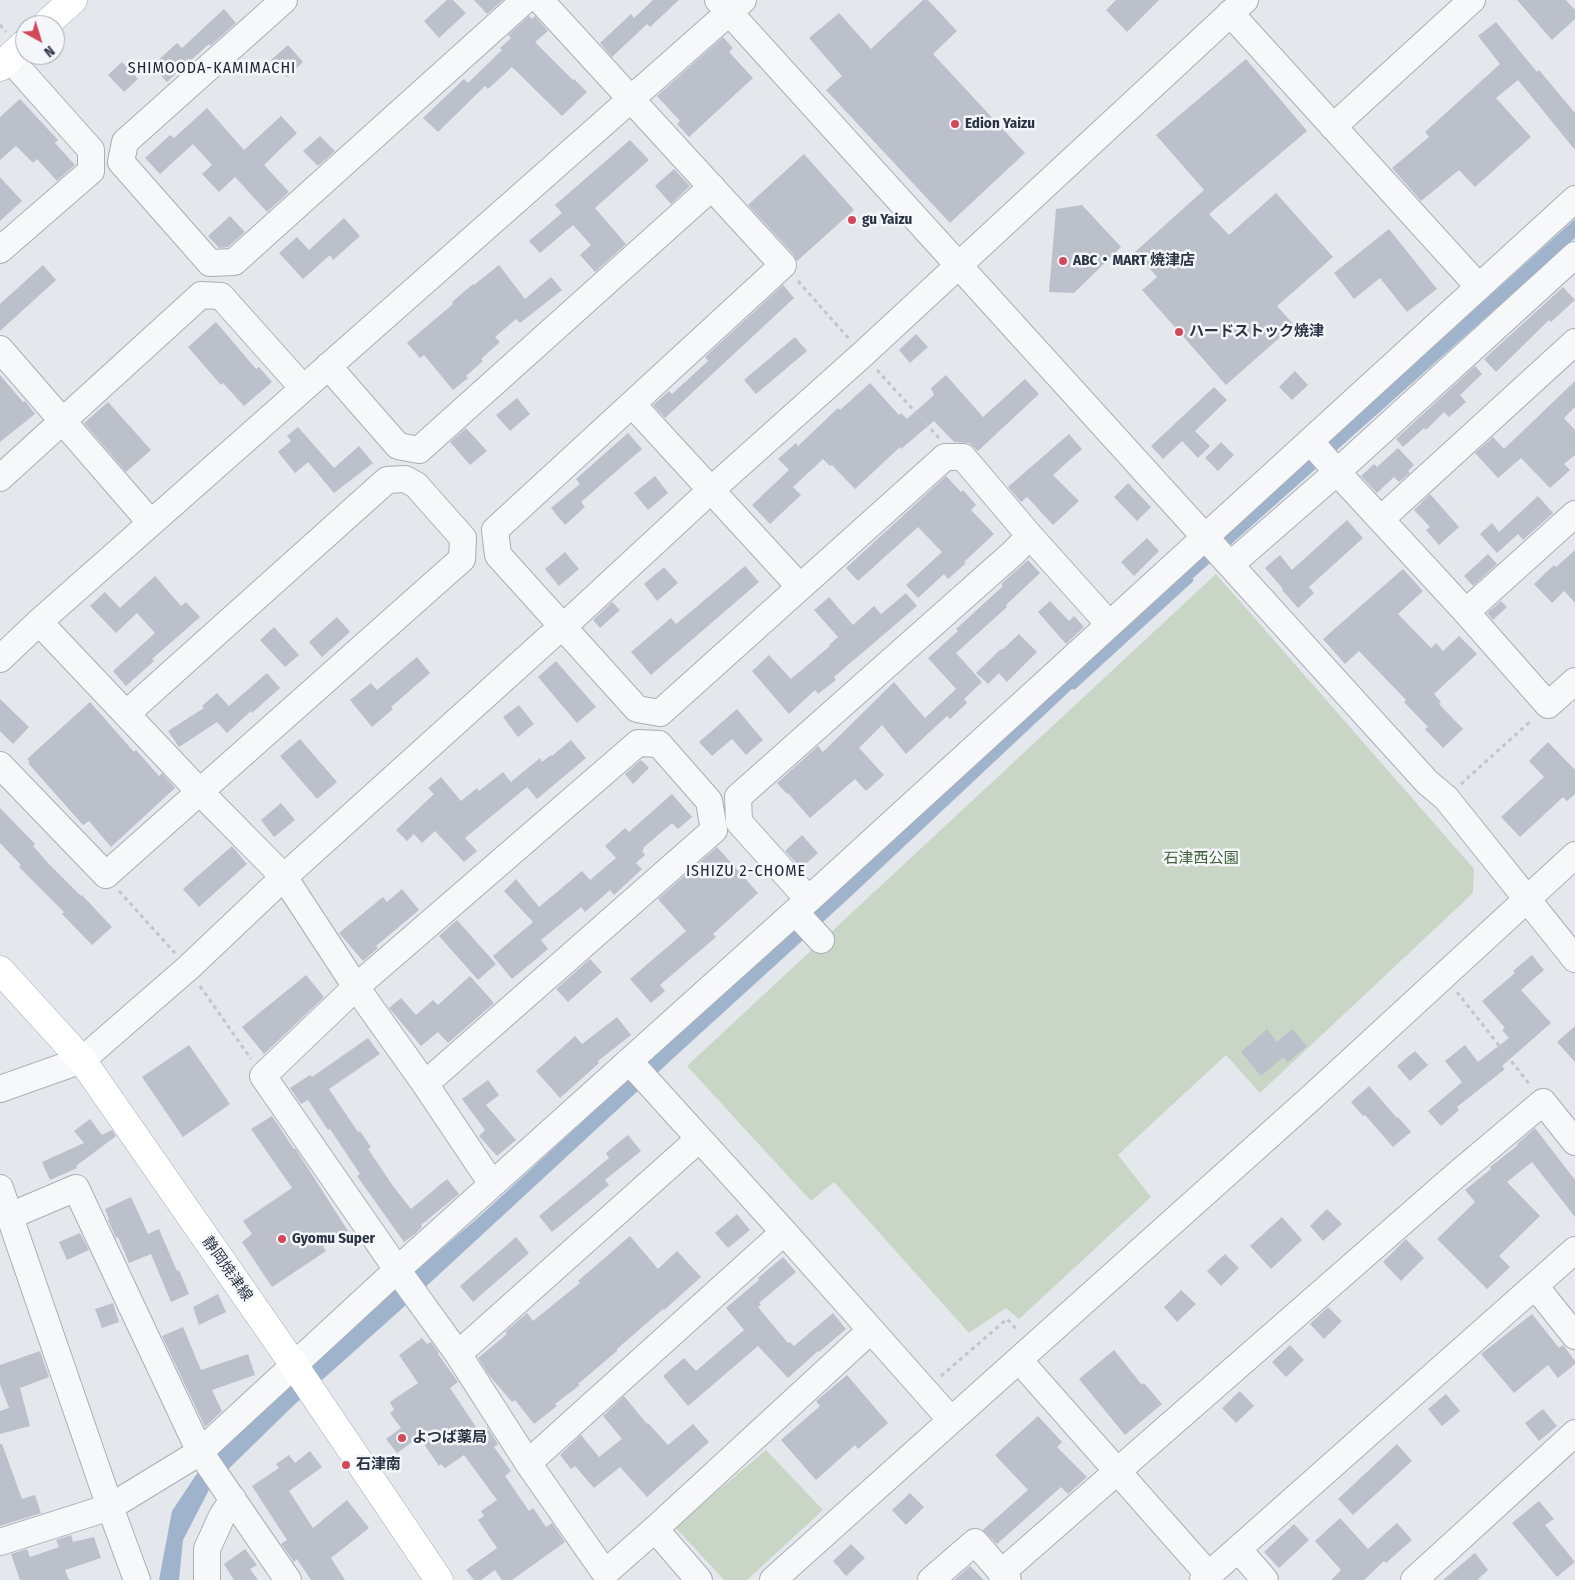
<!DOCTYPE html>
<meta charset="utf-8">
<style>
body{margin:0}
#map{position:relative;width:1575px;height:1580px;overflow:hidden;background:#e4e7ec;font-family:"Fira Sans Condensed",sans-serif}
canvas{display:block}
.north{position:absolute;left:15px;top:15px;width:50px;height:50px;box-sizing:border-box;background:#f4f6f9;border:1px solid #a4a8b1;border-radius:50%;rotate:141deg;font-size:14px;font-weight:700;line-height:20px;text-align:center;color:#2b3445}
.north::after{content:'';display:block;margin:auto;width:18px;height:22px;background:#d1495b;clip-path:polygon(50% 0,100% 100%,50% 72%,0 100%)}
</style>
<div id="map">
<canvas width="1575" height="1580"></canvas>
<div class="north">N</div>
</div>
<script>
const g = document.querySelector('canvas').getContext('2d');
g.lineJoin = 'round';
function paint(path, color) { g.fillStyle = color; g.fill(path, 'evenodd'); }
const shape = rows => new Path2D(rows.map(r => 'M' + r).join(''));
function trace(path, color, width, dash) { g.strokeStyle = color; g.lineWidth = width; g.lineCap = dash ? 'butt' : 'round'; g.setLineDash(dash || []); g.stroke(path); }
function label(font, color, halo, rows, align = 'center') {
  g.font = font + ' "Fira Sans Condensed","Noto Sans JP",sans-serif'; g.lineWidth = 5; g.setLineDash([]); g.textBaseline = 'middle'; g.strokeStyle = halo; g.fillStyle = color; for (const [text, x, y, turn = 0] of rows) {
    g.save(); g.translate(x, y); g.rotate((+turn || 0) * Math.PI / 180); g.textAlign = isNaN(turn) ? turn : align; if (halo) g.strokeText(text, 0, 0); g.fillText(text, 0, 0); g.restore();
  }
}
const green = shape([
 [1216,574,1474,869,1473,893,1260,1093,1226,1055,1118,1155,1151,1197,1019,1319,1006,1308,969,1333,834,1182,811,1201,687,1066],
 [766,1450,823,1510,747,1580,724,1580,675,1527]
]);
const water = shape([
 [1575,219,1575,238,1137,628,847,900,680,1052,406,1305,293,1406,211,1486,183,1540,179,1580,159,1580,172,1511,196,1475,242,1430,390,1293,480,1216,1056,687]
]);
const stream = shape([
 [1074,687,1191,580]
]);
const building = shape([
 [447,0,453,0,466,13,439,38,424,21],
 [474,0,503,0,487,14],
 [653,0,679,0,650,27,647,24,612,57,600,43,631,14,634,18],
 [923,0,928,0,957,31,933,54,1025,153,950,223,826,90,842,76,809,38,839,13,871,49],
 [1116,0,1159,0,1127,32,1106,10],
 [1517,0,1566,0,1575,10,1575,19,1552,40],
 [224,9,236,23,210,46,209,44,167,82,152,66,177,43,182,48],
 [529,16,532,19,535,16,548,31,535,42,573,80,574,79,587,92,562,116,512,67,488,89,485,86,438,132,423,118,464,79,468,83,502,50,500,48,511,38,508,35],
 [1496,22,1537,72,1539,70,1575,113,1575,150,1518,80,1496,98,1531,137,1475,187,1459,170,1421,201,1392,168,1429,137,1425,132,1500,64,1478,36],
 [723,37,733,48,729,52,753,78,689,137,677,124,680,121,657,96],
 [288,45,303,62,287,77,271,60],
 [1246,59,1307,131,1209,214,1229,235,1276,193,1333,257,1277,306,1294,325,1226,385,1142,290,1157,277,1135,252,1204,190,1156,135],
 [122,62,138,79,124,92,108,75],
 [20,99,58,140,55,143,75,165,57,181,37,159,33,163,16,146,0,160,0,117],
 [207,108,244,150,281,116,297,133,264,165,289,192,267,212,235,177,219,192,202,174,212,165,193,144,160,174,145,158,170,135,174,138],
 [320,136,335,151,318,166,303,151],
 [630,140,649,160,595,208,626,244,595,272,580,255,591,245,573,225,540,253,529,241,562,213,555,205],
 [804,154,854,210,797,261,794,255,748,205],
 [674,169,690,186,671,204,655,186],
 [0,177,22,201,0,221],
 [1082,205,1121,247,1074,293,1049,292,1056,209],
 [230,216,245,232,228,247,219,248,208,236],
 [344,218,360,236,333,260,330,255,303,279,279,253,297,237,309,250],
 [1389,229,1437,289,1407,312,1380,278,1354,299,1334,273],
 [43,265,56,280,0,331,0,304],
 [499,265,525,299,551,277,562,290,520,323,516,319,495,337,500,342,481,359,483,361,466,376,468,378,453,390,424,355,420,358,407,343,453,304,452,302,473,284,474,285],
 [783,285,794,298,665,418,653,405,669,391,672,394,708,361,705,357],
 [1563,287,1575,300,1551,322,1549,320,1496,372,1484,359],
 [216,322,256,369,259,367,272,382,244,406,223,383,221,385,188,347],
 [916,334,928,347,910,363,899,350],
 [795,337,807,351,756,394,744,380],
 [1475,366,1482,374,1460,395,1466,402,1449,417,1444,412,1426,430,1424,428,1403,447,1396,439],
 [1295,371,1308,385,1292,400,1279,387],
 [0,375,23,402,25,401,35,414,0,442],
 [946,375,983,417,1025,379,1039,394,978,451,969,443,954,442,934,421,901,449,900,447,855,489,832,465,830,466,823,459,793,487,801,495,770,524,752,505,789,470,778,459,796,443,798,446,838,408,840,410,870,383,899,415,901,413,907,419,934,395,931,388],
 [1575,381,1575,407,1564,418,1575,430,1575,455,1564,464,1570,470,1550,488,1521,458,1498,478,1475,453,1493,437,1504,449],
 [1214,387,1227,400,1195,431,1210,446,1198,458,1182,441,1163,459,1151,446],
 [517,398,530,414,510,431,496,415],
 [108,402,151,450,126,472,84,423],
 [298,427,334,468,359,446,373,463,334,493,308,462,295,473,278,452,291,441,287,436],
 [466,428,487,451,470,465,450,442],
 [628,433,642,449,581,502,585,507,565,525,551,508,580,484,576,479],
 [1069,434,1082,449,1053,475,1079,501,1053,525,1027,497,1021,502,1008,487],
 [1221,442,1234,455,1218,471,1205,458],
 [1398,448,1414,465,1408,471,1410,473,1399,482,1394,477,1377,493,1361,476,1374,464,1377,467],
 [655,476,668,493,648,510,634,493],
 [946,476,961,492,963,490,976,505,971,510,994,534,964,562,966,563,948,579,944,574,918,598,906,585,942,552,918,527,858,581,846,568],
 [1128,483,1151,507,1137,521,1114,497],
 [1430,494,1459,527,1439,545,1426,530,1430,527,1414,510],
 [1538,496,1553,513,1523,540,1518,534,1497,553,1480,534,1492,523,1499,532],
 [1347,520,1363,538,1309,587,1314,593,1298,608,1282,590,1283,589,1265,568,1280,555,1292,570],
 [1147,538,1159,551,1134,576,1121,562],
 [1575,550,1575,603,1564,591,1552,603,1534,584,1554,565,1556,567],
 [565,552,579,569,559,586,545,569],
 [1488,554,1497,564,1473,586,1464,576],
 [1028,560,1040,573,1006,605,1007,607,956,653,982,682,964,699,967,703,950,719,947,716,906,754,882,725,859,748,884,775,866,791,855,779,810,818,788,793,787,794,777,783,818,746,823,752,894,682,925,718,956,689,928,658,958,631,956,629,1003,586,1001,584],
 [745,566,759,582,651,675,631,652,671,618,676,624],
 [664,567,678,583,657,601,644,584],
 [1403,569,1423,591,1398,614,1431,648,1436,643,1443,651,1459,636,1477,654,1434,694,1441,702,1439,704,1463,729,1443,748,1425,729,1428,727,1404,702,1406,700,1359,651,1345,664,1323,639],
 [155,576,181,606,186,602,200,617,152,659,154,661,126,686,113,671,155,633,137,613,116,633,90,606,105,592,120,608],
 [906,593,917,606,834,677,836,680,818,694,815,690,789,714,752,671,769,655,791,679,830,646,829,645,838,637,814,610,829,597,853,625,874,606,881,614],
 [1050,601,1069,621,1074,616,1084,627,1066,644,1038,612],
 [1501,601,1507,607,1493,620,1487,613],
 [612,602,620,610,600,628,593,620],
 [337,617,350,632,322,657,309,642],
 [274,627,299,655,285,667,260,640],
 [1019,634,1037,652,1007,682,999,673,988,684,976,673,1001,649,1002,650],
 [417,657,430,673,391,707,393,709,372,727,350,700,371,683,377,690],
 [556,661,596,707,577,723,538,677],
 [267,673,280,688,252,713,251,711,227,733,217,722,179,747,168,731,204,708,202,706,217,693,229,706],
 [0,699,29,727,13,744,0,731],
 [90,702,134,752,136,750,159,776,162,773,175,788,111,847,89,821,83,825,28,763,30,762,27,759],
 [519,705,534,724,518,737,503,717],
 [737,709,763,740,746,755,732,739,712,756,699,742],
 [300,739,337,782,317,799,280,756],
 [571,740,586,758,537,799,527,787,465,838,477,851,464,862,435,831,422,843,414,834,407,841,396,830,434,794,428,788,441,777,461,801,477,788,479,791,503,772,511,782,540,758,542,762,551,755,552,756],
 [1548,742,1575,770,1575,794,1567,801,1563,797,1520,837,1501,817,1544,777,1529,761],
 [641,760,649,768,633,784,625,774],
 [672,794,692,817,678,829,672,823,643,848,644,849,642,851,645,855,636,863,642,869,614,895,610,890,585,912,581,907,541,940,548,949,512,979,493,956,533,922,504,891,516,879,539,907,582,871,590,880,616,858,605,846,625,828,629,832],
 [281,803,295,820,274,837,261,820],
 [0,808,35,844,33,846,49,864,81,896,82,895,112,927,92,945,62,914,64,912,19,867,21,865,0,843],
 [802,835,818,853,801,868,785,851],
 [232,846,247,864,199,907,183,889],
 [717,847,758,893,713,934,716,937,660,985,665,991,651,1003,630,979,686,931,658,899],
 [402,889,419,910,376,946,378,948,363,961,339,933,383,897,387,902],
 [457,920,496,964,478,980,439,936],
 [1532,955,1544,970,1521,990,1551,1023,1502,1066,1505,1069,1457,1107,1459,1110,1441,1126,1428,1111,1462,1082,1445,1061,1465,1045,1478,1062,1509,1038,1502,1030,1505,1028,1482,1001,1515,973,1513,971],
 [590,959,602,972,568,1002,556,989],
 [306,975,324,997,264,1054,242,1027],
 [470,976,494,1003,448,1043,438,1032,421,1046,389,1008,401,998,416,1015,433,1000,438,1005],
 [617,1017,631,1035,598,1061,599,1063,560,1098,536,1071,575,1036,582,1044],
 [1575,1026,1575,1062,1557,1042],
 [1267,1029,1277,1042,1292,1029,1307,1046,1288,1062,1283,1057,1261,1076,1241,1052],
 [368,1038,380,1054,329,1089,358,1132,360,1131,371,1147,368,1149,393,1186,411,1209,447,1179,459,1194,421,1225,422,1227,415,1234,404,1242,357,1176,360,1174,330,1129,328,1130,308,1100,301,1104,290,1088,310,1075,312,1077],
 [189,1045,230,1104,183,1137,142,1077],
 [1415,1051,1428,1065,1410,1081,1397,1066],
 [488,1080,499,1095,486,1105,516,1140,497,1156,479,1136,485,1130,462,1099],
 [1369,1086,1397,1118,1398,1117,1411,1132,1393,1147,1365,1115,1363,1116,1351,1102],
 [272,1116,294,1149,295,1148,348,1231,323,1247,326,1251,272,1287,242,1242,252,1234,243,1221,292,1188,251,1129],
 [90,1119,102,1135,112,1130,116,1136,76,1166,77,1168,50,1180,42,1162,84,1143,74,1131],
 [1535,1128,1575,1180,1575,1217,1532,1162,1507,1182,1540,1216,1499,1256,1510,1267,1487,1289,1437,1239,1475,1202,1465,1190,1491,1169,1490,1167,1518,1145,1517,1144],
 [628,1135,641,1151,605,1180,609,1185,552,1232,539,1216,609,1158,606,1153],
 [131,1197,148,1234,159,1229,177,1271,179,1270,189,1294,171,1302,151,1254,129,1263,118,1237,116,1238,108,1220,109,1219,105,1209],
 [1327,1209,1342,1224,1323,1241,1310,1226],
 [737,1214,750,1230,728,1248,715,1233],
 [1282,1217,1302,1240,1271,1269,1250,1246],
 [80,1233,89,1250,67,1260,59,1242],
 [630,1236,658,1269,677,1251,701,1277,664,1310,663,1309,617,1349,617,1351,578,1384,580,1385,555,1404,557,1406,534,1424,515,1400,512,1402,488,1374,478,1358,507,1334,505,1332,527,1313,533,1321,580,1283,578,1281],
 [516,1237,529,1253,473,1302,460,1286],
 [1406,1239,1424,1258,1401,1281,1383,1262],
 [1225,1254,1239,1268,1221,1286,1207,1271],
 [783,1257,796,1272,759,1303,761,1305,758,1307,788,1343,790,1342,794,1346,833,1313,846,1329,819,1352,818,1351,788,1378,758,1346,688,1406,663,1376,684,1358,696,1371,744,1330,726,1308,759,1280,758,1278],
 [1181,1290,1196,1304,1177,1322,1164,1307],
 [218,1294,226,1312,199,1325,193,1307],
 [113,1303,119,1322,102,1328,95,1309],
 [1328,1307,1342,1321,1324,1339,1310,1324],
 [1532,1314,1559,1348,1563,1345,1575,1361,1575,1364,1558,1378,1548,1365,1514,1393,1481,1354],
 [183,1327,201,1370,248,1354,255,1375,212,1390,222,1411,205,1427,162,1336],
 [422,1338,427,1344,431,1342,439,1353,438,1354,458,1382,450,1388,480,1433,487,1427,498,1444,494,1447,511,1471,505,1476,529,1511,533,1508,546,1527,552,1523,565,1542,512,1580,502,1580,495,1570,481,1580,474,1580,466,1570,497,1548,478,1520,484,1516,481,1511,497,1500,464,1455,445,1468,441,1464,439,1466,419,1437,397,1453,386,1439,401,1428,390,1413,394,1410,390,1402,418,1383,399,1355],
 [1290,1345,1304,1360,1286,1377,1272,1362],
 [1114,1350,1142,1385,1144,1383,1162,1404,1125,1435,1079,1379],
 [40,1351,49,1377,20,1388,30,1426,0,1434,0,1411,9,1408,0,1384,0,1365],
 [847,1375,888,1423,858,1449,855,1445,816,1480,781,1440,820,1406,816,1401],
 [1240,1391,1254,1406,1236,1423,1222,1408],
 [1446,1394,1460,1411,1442,1426,1428,1409],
 [624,1396,647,1424,648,1423,668,1445,693,1424,709,1442,647,1497,620,1467,594,1488,575,1466,571,1469,560,1455,581,1435,599,1457,622,1439,603,1416],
 [1543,1409,1557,1426,1539,1441,1525,1423],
 [1038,1416,1062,1442,1057,1447,1087,1477,1068,1494,1061,1487,997,1544,983,1530,1028,1490,995,1455],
 [0,1444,2,1444,22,1499,35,1495,41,1513,0,1526],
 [1397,1444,1412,1461,1353,1515,1338,1499],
 [310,1451,322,1467,289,1491,313,1528,347,1500,369,1528,331,1558,345,1580,311,1580,297,1559,294,1562,281,1544,287,1540,252,1486,279,1468,276,1464,289,1455,295,1463],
 [910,1493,924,1507,906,1525,892,1510],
 [1539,1501,1554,1519,1545,1525,1575,1562,1557,1577,1512,1523],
 [1340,1518,1368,1549,1397,1523,1412,1540,1386,1563,1384,1561,1364,1580,1331,1580,1341,1570,1315,1541],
 [1294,1524,1309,1540,1279,1568,1264,1552],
 [71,1535,73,1542,94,1537,101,1558,65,1570,69,1580,20,1580,11,1554,27,1549,30,1557,59,1547,56,1540],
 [851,1544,865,1558,846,1576,833,1561],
 [245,1549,257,1565,250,1569,258,1580,234,1580,224,1564],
 [1475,1553,1488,1570,1477,1580,1443,1580],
 [970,1566,984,1580,954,1580]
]);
const path = shape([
 [0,25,6,32],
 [798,281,850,340],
 [877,370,939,438],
 [1461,784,1532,720],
 [119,891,175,953],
 [200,986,251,1059],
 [1457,992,1530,1085],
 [941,1376,1007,1319,1018,1331]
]);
const minor = shape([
 [284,0,125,142,121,162,210,263,234,262,525,0],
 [540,0,783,265,495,530,498,555,637,709,660,713,945,457,963,457,1030,536,1013,553,738,797,739,822,808,899],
 [718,0,1427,782,1446,798,1575,959],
 [1230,13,1479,287],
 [1333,127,1472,0],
 [0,250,91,171,91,150,9,58],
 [0,349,151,523],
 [328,366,398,446,419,450,712,187],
 [632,404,800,587],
 [1310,441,1337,472,1466,612,1548,705,1575,681],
 [0,478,201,295,221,296,303,388],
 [1381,519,1575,342],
 [1030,536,1109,624],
 [1230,565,1337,472,1575,255],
 [1466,612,1575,514],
 [39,622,200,792,284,877,356,987,425,1084,492,1184],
 [0,659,39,622,743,0],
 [0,765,106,875,462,559,463,538,416,485,405,479,387,480,126,714],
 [795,912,821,940],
 [629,1061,784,1232,951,1420],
 [425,1084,714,830,709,801,659,744,638,743,356,987,263,1076,403,1278,458,1354,528,1463,605,1573,655,1529,871,1330],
 [0,1089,82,1060,188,968,284,877,550,637,563,627,711,490,863,354,1245,0],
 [0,1188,110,1507,137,1580],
 [10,1216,76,1188,200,1452,288,1580],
 [1535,1286,1575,1336],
 [458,1354,699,1139],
 [1019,1360,1209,1575],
 [528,1463,784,1232],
 [655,1529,699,1580],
 [0,1542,110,1507,200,1452,397,1270,795,912,1575,199],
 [1238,1549,1265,1580],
 [1001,1573,1455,1176,1543,1102,1575,1142],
 [207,1580,207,1549,222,1516,233,1499],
 [773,1580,1312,1097,1575,855],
 [931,1580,975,1542,1008,1580],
 [1203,1580,1575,1250],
 [1414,1580,1575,1433]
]);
const major = shape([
 [45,25,73,0],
 [0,67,25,43],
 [0,970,82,1060,294,1365,439,1580]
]);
const markers = [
 [955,124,5,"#d1495b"],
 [852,220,5,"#d1495b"],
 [1063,261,5,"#d1495b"],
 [1179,332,5,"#d1495b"],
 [282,1239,5,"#d1495b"],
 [402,1438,5,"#d1495b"],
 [346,1465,5,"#d1495b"]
];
const poiNames = [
 ["Edion Yaizu",965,124],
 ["gu Yaizu",862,220],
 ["ABC・MART 焼津店",1073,261],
 ["ハードストック焼津",1189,332],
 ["Gyomu Super",292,1239],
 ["よつば薬局",412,1438],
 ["石津南",356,1465]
];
const parkNames = [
 ["石津西公園",1201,859]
];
const streetNames = [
 ["静岡焼津線",227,1269,55]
];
const neighbourhoodNames = [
 ["SHIMOODA-KAMIMACHI",212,69],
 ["ISHIZU 2-CHOME",746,872]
];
paint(green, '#c9d6c5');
paint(water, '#9fb4cc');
trace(stream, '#9fb4cc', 5);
paint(building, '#bbc0ca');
trace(minor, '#a9aeb7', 28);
trace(major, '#a3abb8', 29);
trace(path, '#c2c5cb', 3, [4, 4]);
trace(minor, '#f7f8fa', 26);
trace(major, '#fff', 28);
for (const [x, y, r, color] of markers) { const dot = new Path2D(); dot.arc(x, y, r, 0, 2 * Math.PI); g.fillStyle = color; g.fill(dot); trace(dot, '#f4f6f9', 2); }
label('bold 15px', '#2b3445', '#f4f6f9', poiNames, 'left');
label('15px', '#3f6138', '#f4f6f9', parkNames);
label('15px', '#2b3445', '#f4f6f9', streetNames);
g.letterSpacing = '1px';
label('16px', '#1d2536', '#f4f6f9', neighbourhoodNames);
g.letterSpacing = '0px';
</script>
